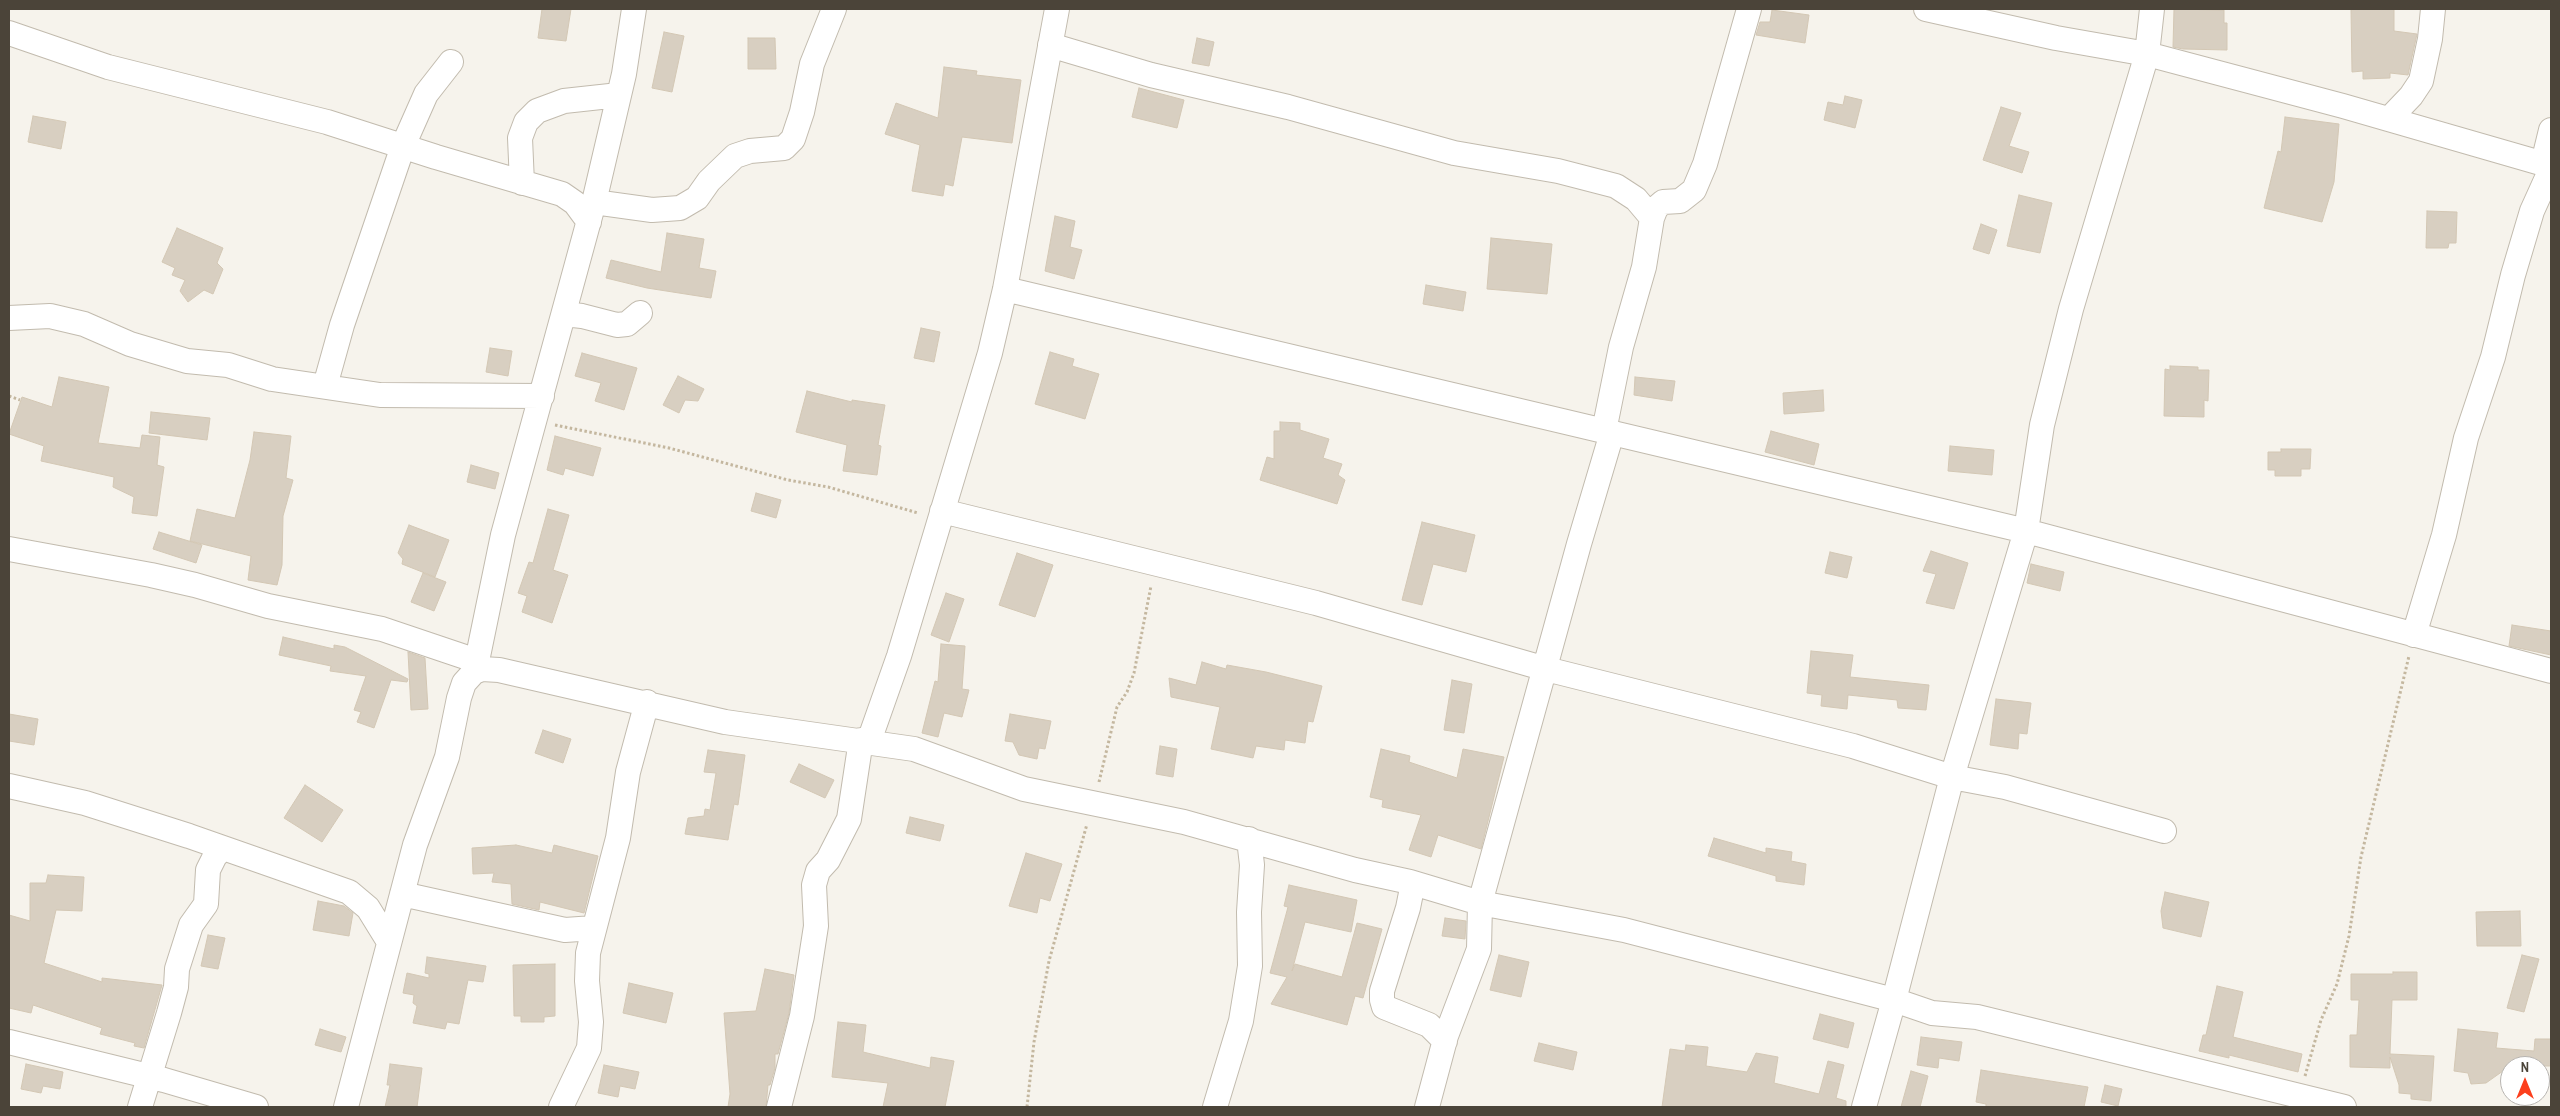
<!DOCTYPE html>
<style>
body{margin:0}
#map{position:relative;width:2560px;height:1116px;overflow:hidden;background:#f6f3ec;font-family:"Archivo Narrow",sans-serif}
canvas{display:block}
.frame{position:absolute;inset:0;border:10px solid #4b4439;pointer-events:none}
.north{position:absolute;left:2500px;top:1056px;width:50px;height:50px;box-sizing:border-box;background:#fff;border:1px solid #b7b4b0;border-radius:50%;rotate:0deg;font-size:14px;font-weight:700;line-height:20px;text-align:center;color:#4b4439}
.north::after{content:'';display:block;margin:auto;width:18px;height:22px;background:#fc3f1d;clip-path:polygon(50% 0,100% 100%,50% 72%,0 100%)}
</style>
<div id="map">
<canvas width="2560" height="1116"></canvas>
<div class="frame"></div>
<div class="north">N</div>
</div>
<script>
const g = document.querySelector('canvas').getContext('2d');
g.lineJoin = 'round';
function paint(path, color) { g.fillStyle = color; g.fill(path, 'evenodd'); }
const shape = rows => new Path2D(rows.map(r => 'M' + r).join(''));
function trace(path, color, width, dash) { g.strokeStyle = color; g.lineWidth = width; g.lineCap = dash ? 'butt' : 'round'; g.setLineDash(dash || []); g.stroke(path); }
const building = shape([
 [542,9,571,9,566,41,538,38,542,9],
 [2174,9,2224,10,2224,23,2227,23,2227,50,2183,49,2173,47,2174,9],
 [2351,9,2394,9,2394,31,2417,34,2408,75,2390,73,2390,78,2363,79,2363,71,2352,72,2351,9],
 [1772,10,1809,15,1805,43,1756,35,1760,22,1770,22,1772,10],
 [664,32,684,36,672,92,652,88,664,32],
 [748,38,775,38,776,69,748,69,748,38],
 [1197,38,1214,42,1209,66,1192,63,1197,38],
 [944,67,977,71,976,75,1021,80,1012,143,962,137,953,186,945,184,943,196,912,191,920,145,885,134,896,103,938,118,944,67],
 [1139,88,1184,100,1177,128,1132,117,1139,88],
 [1845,96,1862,100,1855,128,1824,120,1828,102,1843,105,1845,96],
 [2001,107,2021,113,2009,146,2029,152,2022,173,1983,160,2001,107],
 [33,116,66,122,61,149,28,142,33,116],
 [2285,117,2339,124,2334,182,2322,222,2264,208,2278,151,2281,152,2285,117],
 [2019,195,2052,203,2040,253,2007,246,2019,195],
 [2427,211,2457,212,2456,243,2449,243,2448,248,2426,248,2427,211],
 [1055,216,1075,221,1070,247,1082,250,1074,279,1045,271,1055,216],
 [1981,224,1997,230,1989,254,1973,249,1981,224],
 [177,228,223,248,217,263,223,269,213,294,204,290,188,302,180,291,185,280,172,275,175,268,162,262,177,228],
 [667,233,704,239,699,268,716,271,711,298,647,288,606,278,611,260,661,272,667,233],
 [1491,238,1552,244,1547,294,1487,289,1491,238],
 [1426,285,1466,292,1463,311,1423,304,1426,285],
 [921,328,940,332,934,362,914,358,921,328],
 [490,348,512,351,508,376,486,372,490,348],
 [1050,352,1074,359,1072,366,1099,374,1085,419,1035,404,1050,352],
 [582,353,637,368,624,410,595,401,601,383,575,376,582,353],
 [2170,366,2198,367,2198,370,2209,370,2208,401,2204,400,2204,417,2164,416,2165,369,2170,370,2170,366],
 [678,376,704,389,698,401,685,400,679,413,663,405,678,376],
 [59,377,109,387,98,443,140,448,142,435,160,437,157,465,164,467,157,516,132,513,134,497,113,487,114,477,41,461,44,446,9,434,22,397,52,407,59,377],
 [1635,377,1675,381,1672,401,1634,395,1635,377],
 [1823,390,1824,411,1784,414,1783,393,1823,390],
 [807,391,852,402,852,400,885,405,878,445,881,446,877,475,843,471,847,445,796,432,807,391],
 [151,412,210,418,207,440,149,433,151,412],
 [1280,422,1300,423,1300,430,1329,439,1323,458,1342,464,1338,475,1345,480,1337,504,1260,480,1267,457,1274,459,1274,431,1280,431,1280,422],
 [1771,431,1819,444,1814,465,1765,452,1771,431],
 [254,432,291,436,286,478,293,480,283,516,282,565,277,585,248,580,251,556,190,541,197,509,235,518,250,460,254,432],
 [555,436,601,448,593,476,565,468,563,475,547,470,555,436],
 [1950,446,1994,450,1992,475,1948,471,1950,446],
 [2281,449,2311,449,2310,469,2301,469,2301,476,2275,476,2275,470,2268,470,2268,452,2281,452,2281,449],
 [471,465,499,473,495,489,467,482,471,465],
 [756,493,781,500,776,518,751,511,756,493],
 [548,509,569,515,553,570,568,575,552,623,522,612,527,596,518,593,529,562,533,563,548,509],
 [1422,522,1475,535,1466,572,1433,564,1422,605,1402,600,1422,522],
 [409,525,449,540,435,577,402,564,403,559,398,553,409,525],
 [159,532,202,545,196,563,153,549,159,532],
 [1931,551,1968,563,1954,609,1926,603,1936,574,1923,571,1931,551],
 [1830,552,1852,557,1847,578,1825,573,1830,552],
 [1017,553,1053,565,1035,617,999,605,1017,553],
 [2031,564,2064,572,2060,591,2027,583,2031,564],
 [423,573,446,582,434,611,411,602,423,573],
 [946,593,964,599,949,642,931,635,946,593],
 [2512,625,2551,631,2551,655,2509,646,2512,625],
 [283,637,334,649,334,645,345,647,408,679,407,682,391,680,374,728,357,722,361,712,354,710,366,676,330,671,331,666,279,655,283,637],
 [941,644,965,646,962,689,969,690,962,717,944,713,938,737,922,733,935,681,938,682,941,644],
 [1811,651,1853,655,1850,677,1929,685,1926,710,1898,708,1897,700,1848,695,1847,709,1821,706,1822,695,1807,693,1811,651],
 [408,652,425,658,428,709,411,710,408,652],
 [1202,662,1226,669,1227,665,1266,672,1322,686,1313,722,1308,721,1305,743,1285,740,1284,750,1256,746,1253,758,1211,749,1220,707,1171,697,1169,678,1196,685,1202,662],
 [1452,680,1472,684,1464,733,1444,730,1452,680],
 [1996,699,2031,703,2027,734,2019,733,2018,749,1990,745,1996,699],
 [9,714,38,719,34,745,9,741,9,714],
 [1010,714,1051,721,1045,749,1039,748,1037,759,1019,755,1013,742,1005,741,1010,714],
 [543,730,571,739,563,763,535,753,543,730],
 [1160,746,1177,749,1173,777,1156,774,1160,746],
 [1381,749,1410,756,1409,762,1457,778,1463,749,1504,757,1481,849,1438,835,1431,857,1409,850,1421,815,1382,807,1383,800,1370,797,1381,749],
 [708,750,745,755,738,805,734,804,728,840,685,834,688,818,704,816,705,809,710,810,716,773,704,772,708,750],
 [799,764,834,780,825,798,790,782,799,764],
 [305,785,343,810,322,842,284,818,305,785],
 [910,817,944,825,940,841,906,833,910,817],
 [1714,838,1766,853,1766,848,1792,852,1791,861,1806,864,1804,885,1776,881,1776,876,1708,856,1714,838],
 [516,845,552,853,554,845,598,856,584,913,540,902,539,910,512,904,511,884,492,882,494,873,473,874,472,848,516,845],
 [1026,853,1062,864,1050,901,1040,898,1037,913,1009,906,1026,853],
 [48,875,84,877,82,911,56,910,44,963,102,982,102,978,162,985,144,1048,134,1046,135,1043,100,1034,102,1028,33,1005,31,1013,9,1008,9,915,30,921,30,883,46,883,48,875],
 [1289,885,1357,900,1351,932,1305,922,1292,971,1295,964,1342,977,1357,923,1382,929,1363,998,1355,996,1347,1025,1271,1004,1287,977,1270,973,1288,907,1284,906,1289,885],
 [2165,892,2209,902,2201,937,2163,928,2161,911,2165,892],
 [318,901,344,906,353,913,349,936,313,930,318,901],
 [2520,911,2521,946,2477,946,2476,912,2520,911],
 [1445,918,1466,921,1465,939,1442,936,1445,918],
 [208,935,225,938,218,969,201,966,208,935],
 [1499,955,1529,962,1521,997,1490,990,1499,955],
 [2522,955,2539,959,2524,1012,2507,1008,2522,955],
 [427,957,486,966,483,982,468,980,459,1024,447,1022,445,1029,413,1023,417,1006,413,1003,414,995,403,993,407,973,429,978,429,974,425,973,427,957],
 [555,964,555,1016,544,1017,544,1022,521,1022,521,1016,514,1016,513,965,555,964],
 [765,969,794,975,789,1013,778,1054,775,1054,775,1068,770,1085,768,1085,766,1107,728,1107,730,1094,724,1013,756,1011,765,969],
 [2393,972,2417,972,2417,1000,2392,1000,2390,1054,2434,1056,2431,1101,2411,1099,2411,1094,2399,1093,2399,1085,2390,1057,2390,1068,2350,1067,2350,1035,2357,1035,2359,1000,2351,1000,2351,974,2393,974,2393,972],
 [629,983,673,993,666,1023,623,1013,629,983],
 [2217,986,2243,992,2233,1037,2302,1054,2298,1072,2229,1055,2229,1058,2199,1051,2203,1035,2206,1035,2217,986],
 [1820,1014,1854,1023,1848,1048,1813,1039,1820,1014],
 [838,1022,866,1025,863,1052,930,1068,931,1057,954,1061,945,1107,883,1107,888,1083,832,1077,838,1022],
 [320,1029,346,1037,341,1052,315,1045,320,1029],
 [2458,1029,2498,1033,2496,1048,2534,1051,2535,1039,2551,1039,2551,1066,2510,1066,2486,1083,2471,1084,2468,1073,2454,1071,2458,1029],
 [1921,1037,1962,1042,1959,1061,1939,1058,1938,1068,1917,1065,1921,1037],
 [1539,1043,1577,1052,1573,1070,1534,1061,1539,1043],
 [1686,1045,1708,1047,1706,1066,1747,1072,1756,1053,1778,1057,1774,1083,1819,1094,1828,1061,1844,1065,1836,1098,1846,1101,1846,1107,1662,1107,1670,1049,1685,1051,1686,1045],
 [26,1064,63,1072,60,1089,43,1086,41,1093,21,1089,26,1064],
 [390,1064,422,1068,417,1107,385,1107,390,1085,387,1085,390,1064],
 [604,1065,639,1072,635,1089,620,1086,618,1097,598,1093,604,1065],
 [1981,1070,2088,1087,2084,1107,1986,1107,1986,1104,1976,1102,1981,1070],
 [1911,1071,1928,1076,1920,1107,1901,1107,1911,1071],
 [2105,1085,2122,1089,2118,1106,2101,1102,2105,1085]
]);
const path = shape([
 [9,396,20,400],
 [555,425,669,448,788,480,828,487,918,513],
 [1099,782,1117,707,1127,692,1134,673,1151,586],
 [2305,1076,2321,1020,2337,984,2349,936,2361,857,2409,656],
 [1027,1107,1034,1042,1049,961,1087,824]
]);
const minor = shape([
 [1926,9,2056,38,2147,54,2343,106,2551,166],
 [9,33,108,67,327,122,436,157,562,194,575,203,589,222],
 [1050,45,1151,75,1288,107,1454,153,1558,171,1616,186,1636,199,1652,218],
 [2389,119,2411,96,2421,81,2430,39,2433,9],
 [2543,163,2551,130],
 [522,183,520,138,526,122,537,111,564,101,619,95],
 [594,202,652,210,680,208,697,198,709,181,735,156,750,151,784,148,793,139,802,112,812,64,834,9],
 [1005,289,2026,531,2551,671],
 [564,314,582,316,617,325,627,324,640,313],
 [9,318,50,316,84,324,130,344,187,361,228,365,272,379,380,395,542,396],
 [325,386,342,325,403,146,426,94,451,62],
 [1604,431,1621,347,1644,267,1652,218,1656,208,1663,202,1680,201,1694,190,1705,164,1749,9],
 [942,511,1316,603,1546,669,1853,746,1952,777,2005,787,2164,831],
 [9,549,151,575,195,585,268,606,382,629,477,661],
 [2414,635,2444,535,2466,438,2493,357,2513,275,2532,211,2551,169],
 [474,672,482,669,499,670,725,722,914,749,1024,789,1184,822,1355,870,1410,882,1480,903,1624,930,1894,1000,1932,1013,1977,1017,2344,1107],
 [869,741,899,656,990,353,1005,289,1057,9],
 [9,786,85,803,189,836,349,892,368,908,389,942],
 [1413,883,1408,908,1382,991,1382,1000,1384,1007,1429,1025,1445,1041],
 [402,894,565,930,594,928],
 [9,1042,164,1080,256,1107],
 [140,1107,169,1013,176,987,177,969,191,925,206,904,208,870,215,856,223,848],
 [346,1107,415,845,447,757,459,698,464,683,474,672,477,661,503,535,594,202,624,74,634,9],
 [561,1107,589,1048,591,1022,587,981,588,953,618,838,628,772,647,702],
 [779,1107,802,1016,816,926,814,885,818,871,828,860,849,819,861,740],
 [1215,1107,1241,1021,1250,966,1249,912,1252,865,1249,839],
 [1427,1107,1446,1036,1479,949,1480,903,1579,544,1612,433],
 [1864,1107,1894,1000,1952,777,2026,531,2042,425,2071,309,2147,54,2152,9]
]);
paint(building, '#d8cfc1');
trace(building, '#d3c7b4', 1);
trace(minor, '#c2bbae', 26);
trace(path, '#c4b79f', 3, [2.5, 2.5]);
trace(minor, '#fff', 24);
</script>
